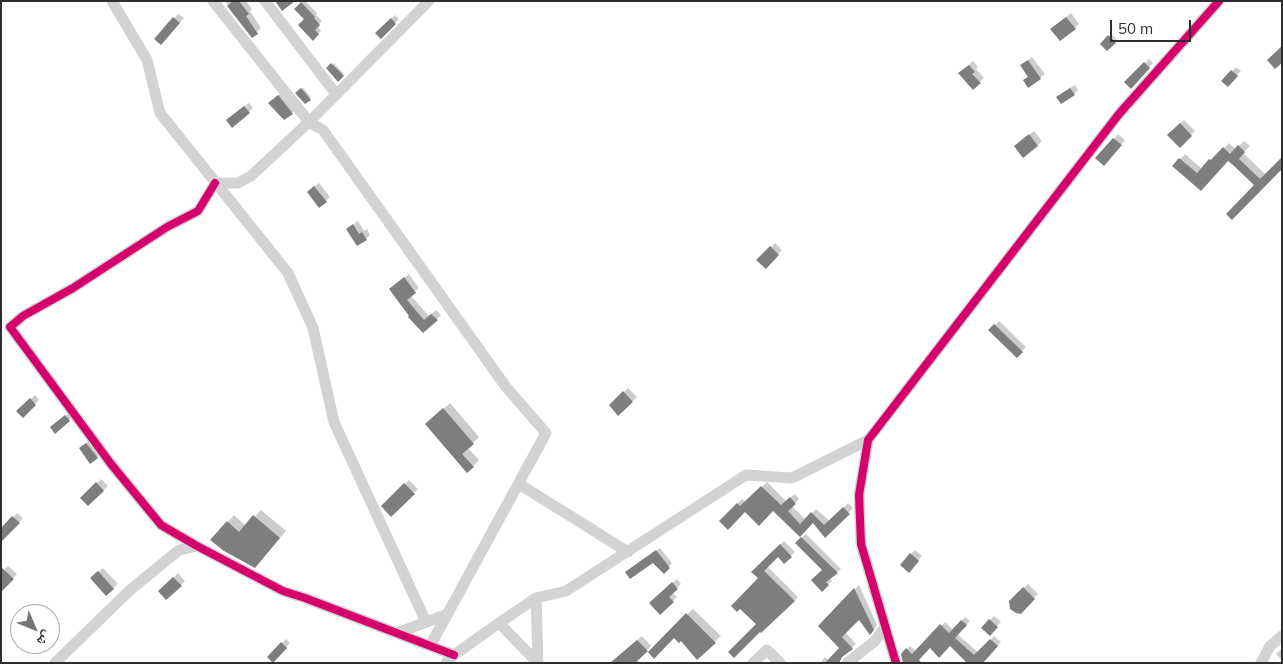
<!DOCTYPE html>
<meta charset="utf-8">
<style>
body{margin:0}
#map{position:relative;width:1283px;height:664px;overflow:hidden;background:#fff;font-family:Mulish,"Noto Naskh Arabic",sans-serif}
canvas{display:block}
.frame{position:absolute;inset:0;border:2px solid #2e2e2e;pointer-events:none}
.north{position:absolute;left:10px;top:604px;width:50px;height:50px;box-sizing:border-box;background:#fff;border:1px solid #ababab;border-radius:50%;rotate:135deg;font-size:14px;font-weight:700;line-height:20px;text-align:center;color:#2e2e2e}
.north::after{content:'';display:block;margin:auto;width:18px;height:22px;background:#777;clip-path:polygon(50% 0,100% 100%,50% 72%,0 100%)}
.scale{position:absolute;left:1110px;top:20px;width:81px;height:22px;box-sizing:border-box;border:2px solid #2e2e2e;border-top:0;padding-left:6px;font-size:15px;line-height:18px;white-space:nowrap;color:#2e2e2e;-webkit-text-stroke:4px #fff;paint-order:stroke}
</style>
<div id="map">
<canvas width="1283" height="664"></canvas>
<div class="frame"></div>
<div class="north">ش</div>
<div class="scale">50 m</div>
</div>
<script>
const g = document.querySelector('canvas').getContext('2d');
g.lineJoin = 'round';
function paint(path, color) { g.fillStyle = color; g.fill(path, 'evenodd'); }
const shape = rows => new Path2D(rows.map(r => 'M' + r).join(''));
function trace(path, color, width, dash) { g.strokeStyle = color; g.lineWidth = width; g.lineCap = dash ? 'butt' : 'round'; g.setLineDash(dash || []); g.stroke(path); }
const shadow = shape([
 [225,1,246,1,252,9,250,11,261,28,252,36],
 [304,1,305,1,317,13,316,15,322,21,317,26,321,31,313,39,306,19,296,9],
 [1071,13,1079,24,1075,28,1056,25],
 [178,14,184,18,161,43,156,39],
 [395,15,399,19,381,37,376,33],
 [1111,34,1117,40,1107,49,1101,44],
 [1032,57,1045,74,1040,78,1024,80,1029,76,1021,66],
 [1149,59,1153,63,1135,83,1126,82],
 [973,61,978,67,976,69,984,78,980,82,964,69],
 [334,63,344,74,338,81,328,68],
 [1236,67,1241,71,1228,85,1223,81],
 [1075,85,1078,90,1074,94,1062,93],
 [303,88,311,97,305,103,297,93],
 [280,94,294,111,284,118,269,103],
 [249,103,253,108,249,112,232,116],
 [1184,120,1195,131,1180,146,1169,135],
 [1034,131,1042,141,1037,146,1020,142],
 [1118,134,1125,140,1108,160,1097,158],
 [1244,141,1250,146,1243,153,1266,175,1256,185,1228,160,1206,185,1174,166,1185,154,1202,169,1216,154,1217,156,1229,143,1236,149],
 [319,183,330,197,320,206,312,188],
 [358,221,364,231,367,229,370,235,366,239,348,229],
 [775,243,782,250,766,267,758,260],
 [409,274,419,288,410,295,429,316,436,310,441,315,423,332,395,285],
 [999,321,1026,347,1017,356,990,330],
 [628,388,637,397,619,414,610,405],
 [35,395,39,400,23,416,18,411],
 [450,403,479,437,468,448,479,460,468,472,433,418],
 [70,412,74,416,69,420,56,423],
 [91,439,101,453,97,457,80,448],
 [101,479,108,486,88,504,82,498],
 [409,480,418,489,391,516,383,506],
 [767,482,786,501,795,494,799,499,792,506,806,520,816,509,830,521,848,503,853,508,825,537,813,522,800,535,773,509,745,511,721,521,742,499,746,502],
 [261,510,286,531,261,560,228,522,234,515,246,526],
 [17,513,23,518,1,541,1,530],
 [806,534,841,569,829,578,832,581,822,590,824,570,796,543],
 [784,541,795,552,784,562,778,556,767,566,798,597,761,631,757,623,760,578,753,572],
 [660,548,672,563,664,572,653,561,631,568],
 [915,550,922,556,913,567,911,554],
 [8,566,17,574,1,590,1,573],
 [103,568,118,584,106,595,91,578],
 [178,573,185,581,181,585,160,591],
 [677,579,681,584,672,592,677,597,660,613,655,598],
 [1028,584,1038,594,1020,612,1010,602],
 [859,585,877,625,874,630,859,618,845,632,856,644,845,654,838,663,820,663,825,657,829,660,840,648,819,626],
 [693,609,721,636,697,658,681,639,674,636,649,652],
 [994,616,1001,622,989,634,982,628],
 [965,617,970,621,957,634,979,653,994,636,1001,642,981,663,950,645,930,647,915,663,902,654,910,646,916,651,945,622,953,630],
 [642,636,651,646,637,660,640,663,612,663],
 [286,639,290,643,277,657,269,657],
 [1282,648,1282,660,1276,654]
]);
const building = shape([
 [233,1,239,1,249,14,246,16,258,34,252,38,227,6],
 [275,1,295,1,282,11],
 [301,2,315,17,314,18,320,25,315,30,319,34,313,41,298,25,304,19,294,9],
 [173,17,180,23,161,45,154,39],
 [1066,17,1076,29,1060,41,1050,29],
 [391,18,396,24,381,39,375,33],
 [1108,35,1116,43,1107,51,1100,44],
 [1282,46,1282,63,1275,69,1267,60],
 [1028,60,1041,79,1028,88,1023,80,1028,77,1020,65],
 [1144,62,1150,68,1131,89,1124,82],
 [331,63,344,76,338,82,326,68],
 [969,65,975,72,972,74,981,83,973,90,958,73],
 [1231,70,1238,76,1228,87,1221,81],
 [301,88,311,100,305,104,295,93],
 [1070,88,1075,95,1061,104,1056,97],
 [278,95,293,114,284,120,268,103],
 [244,106,250,113,232,128,226,120],
 [1180,123,1192,136,1180,148,1167,135],
 [1029,134,1038,146,1023,158,1014,146],
 [1113,138,1122,145,1104,166,1095,158],
 [1238,145,1245,152,1239,159,1260,179,1282,157,1282,169,1232,220,1226,214,1254,185,1233,165,1228,161,1201,191,1172,166,1179,158,1197,173,1209,159,1211,160,1223,147,1230,154],
 [314,186,327,202,319,208,307,192],
 [353,224,359,234,362,232,367,240,357,246,346,229],
 [770,246,779,255,766,269,756,260],
 [404,277,416,293,407,300,424,320,431,314,438,320,423,333,408,317,409,316,389,289],
 [994,324,1023,352,1017,358,988,330],
 [623,391,633,402,618,416,609,405],
 [30,398,36,405,23,418,16,411],
 [443,408,474,444,462,454,474,467,467,473,425,424],
 [65,415,70,421,55,434,50,427],
 [86,443,98,458,90,464,79,448],
 [96,482,104,491,88,506,80,498],
 [404,483,415,494,391,517,381,506],
 [761,486,781,505,790,497,796,504,788,511,800,524,811,512,824,525,843,507,850,514,825,538,813,523,800,537,773,511,759,526,745,512,728,530,719,521,737,503,740,506],
 [253,515,280,538,255,568,224,551,210,540,227,521,239,532],
 [12,516,20,523,1,542,1,528],
 [801,537,838,573,826,582,829,585,822,592,811,580,822,570,795,543],
 [780,544,792,557,784,564,778,557,764,571,795,601,761,633,760,632,734,658,728,652,756,624,740,609,737,612,731,606,758,578,751,572],
 [656,550,670,568,664,574,653,563,630,579,625,572],
 [910,553,919,561,909,573,900,565],
 [1,567,14,579,1,592],
 [98,571,114,589,106,596,90,578],
 [173,577,182,586,166,600,158,591],
 [672,582,678,589,669,597,674,602,660,615,649,603],
 [1023,587,1035,599,1021,614,1016,613,1010,609,1009,601],
 [854,588,874,630,870,635,859,620,842,637,853,649,842,657,839,663,825,663,839,648,818,626],
 [686,613,716,643,697,660,681,641,679,643,674,638,654,659,648,652],
 [989,619,998,627,990,636,981,628],
 [961,620,967,625,955,638,974,655,990,639,998,646,983,663,967,663,950,646,939,658,930,648,919,660,922,663,903,663,901,654,906,648,912,654,940,624,949,633],
 [637,640,648,651,635,663,610,663],
 [281,642,287,648,273,663,267,657]
]);
const minor = shape([
 [112,1,147,60,160,113,288,273,313,328,334,422,426,622],
 [213,1,309,122,323,130,506,387,546,433,430,646],
 [265,1,336,94],
 [215,183,198,211,167,227,73,288,23,316,10,327,111,464,161,525,197,546,283,591,305,598,454,655],
 [215,183,238,183,251,176,309,122,429,1],
 [519,484,628,552],
 [536,598,538,663],
 [499,623,538,663],
 [397,633,448,614],
 [55,663,129,591,179,550,197,546],
 [446,663,454,655,499,623,536,598,566,591,746,475,792,478,868,440],
 [753,663,767,650,780,663],
 [847,663,875,641,885,627],
 [896,663,861,544,859,495,868,440,1119,114,1219,1],
 [1261,663,1270,646,1282,636]
]);
const cycleway = shape([
 [215,183,198,211,167,227,73,288,23,316,10,327,111,464,161,525,197,546,283,591,305,598,454,655],
 [896,663,861,544,859,495,868,440,1119,114,1219,1]
]);
paint(shadow, '#0003');
paint(building, '#7e7e7e');
trace(minor, '#d3d3d3', 11);
trace(cycleway, '#d6006c', 8);
</script>
